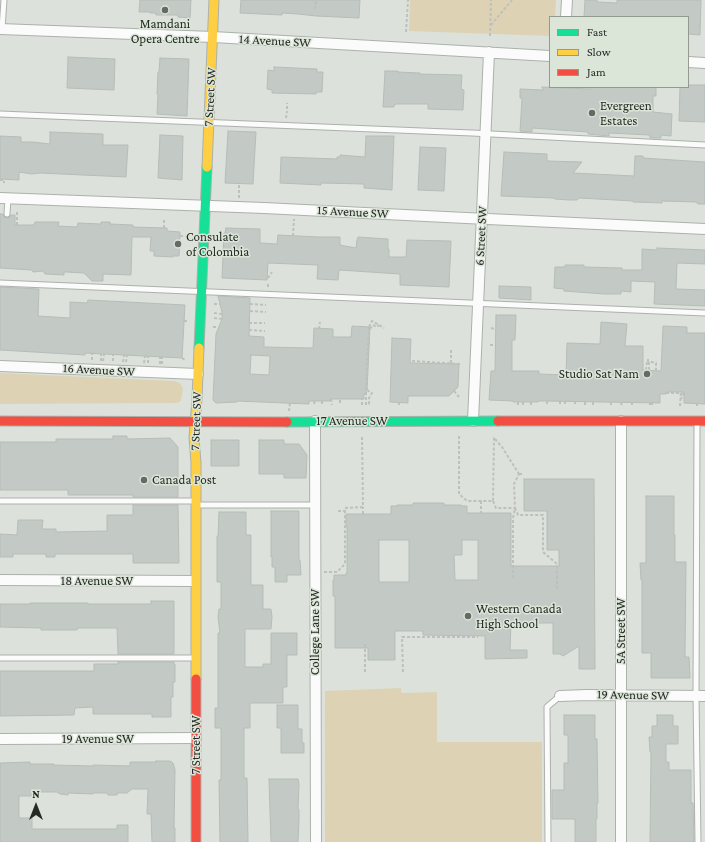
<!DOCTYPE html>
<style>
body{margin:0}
#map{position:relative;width:705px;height:842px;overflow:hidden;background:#dce2db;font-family:"Crimson Pro",serif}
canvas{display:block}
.legend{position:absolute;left:549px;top:16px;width:140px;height:72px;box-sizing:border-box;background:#dbe5d8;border:1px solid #939a90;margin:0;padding:5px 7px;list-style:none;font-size:12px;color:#262925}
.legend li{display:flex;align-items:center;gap:8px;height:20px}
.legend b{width:20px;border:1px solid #939a90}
.north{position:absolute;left:16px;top:786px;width:40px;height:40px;-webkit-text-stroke:3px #dbe5d8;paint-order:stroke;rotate:0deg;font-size:11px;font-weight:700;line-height:16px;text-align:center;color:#262925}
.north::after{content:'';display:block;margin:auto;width:14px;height:18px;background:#262925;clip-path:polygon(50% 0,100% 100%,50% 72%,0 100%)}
</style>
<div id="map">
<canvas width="705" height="842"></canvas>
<ul class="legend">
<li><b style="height:5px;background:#16e098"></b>Fast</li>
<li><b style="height:5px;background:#ffcf43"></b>Slow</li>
<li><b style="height:5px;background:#f24e42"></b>Jam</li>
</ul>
<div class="north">N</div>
</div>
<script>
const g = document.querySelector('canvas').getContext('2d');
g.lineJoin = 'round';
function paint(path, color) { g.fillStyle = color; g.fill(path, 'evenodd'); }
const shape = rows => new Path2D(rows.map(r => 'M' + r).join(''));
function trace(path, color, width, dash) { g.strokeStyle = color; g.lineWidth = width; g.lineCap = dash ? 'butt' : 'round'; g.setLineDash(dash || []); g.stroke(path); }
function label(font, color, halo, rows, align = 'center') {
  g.font = font + ' "Crimson Pro",serif'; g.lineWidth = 3; g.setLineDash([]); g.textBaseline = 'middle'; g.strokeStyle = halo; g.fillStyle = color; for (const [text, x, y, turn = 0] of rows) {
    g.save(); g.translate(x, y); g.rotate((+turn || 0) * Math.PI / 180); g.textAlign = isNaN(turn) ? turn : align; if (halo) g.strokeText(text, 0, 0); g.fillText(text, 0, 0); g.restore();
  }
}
const green = shape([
 [410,0,556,0,555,17,550,17,550,36,409,31],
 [0,373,174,381,180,383,183,388,182,396,180,402,176,403,0,404],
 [401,688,401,693,437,692,437,742,542,742,542,842,325,842,325,691]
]);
const building = shape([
 [140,0,191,0,190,18,178,17,178,15,156,15,156,13,150,13,150,12,139,12,140,0],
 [241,0,360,0,359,18,316,16,298,14,282,13,282,15,240,13,241,0],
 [585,0,597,0,597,2,617,3,617,0,701,0,700,35,688,34,688,17,584,17,585,0],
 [68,57,115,59,114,90,67,88,68,57],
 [160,58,189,59,187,116,157,114,158,94,157,94,158,72,159,72,160,58],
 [274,67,317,69,317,72,323,72,322,92,317,92,316,94,272,93,272,90,267,89,268,70,274,71,274,67],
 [385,71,398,71,398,72,420,73,420,74,462,75,461,89,464,90,463,110,428,109,428,104,395,104,395,105,394,105,394,107,383,107,385,71],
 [688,85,705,85,705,122,679,121,680,87,688,87,688,85],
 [542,87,590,89,591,87,656,87,656,96,653,96,653,112,672,114,671,136,661,135,661,138,650,138,650,135,609,133,609,136,588,134,588,132,532,128,532,132,520,131,522,98,520,98,520,89,543,90,542,87],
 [228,131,256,132,253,184,225,183,228,131],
 [50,132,103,134,103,145,128,145,126,177,40,173,32,174,19,172,19,180,0,179,0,136,21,137,21,142,33,142,50,144,50,132],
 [160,135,183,136,182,180,158,178,160,135],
 [366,136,394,136,392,190,364,188,364,184,321,183,321,185,280,183,281,157,337,159,337,157,340,157,340,155,365,157,366,136],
 [420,147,446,148,444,191,418,190,420,147],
 [504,152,547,154,547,161,582,162,573,173,634,176,635,156,643,156,643,158,705,162,705,204,698,204,696,202,662,201,662,203,633,202,633,201,579,198,577,200,569,200,555,199,553,198,501,196,504,152],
 [0,214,3,214,4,217,7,218,10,217,11,215,15,215,15,225,34,225,35,222,59,222,58,226,77,227,78,223,101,224,101,222,110,222,110,224,133,225,133,227,167,228,167,231,180,232,179,256,173,256,173,257,154,256,154,251,150,251,151,237,132,237,131,275,103,274,103,281,92,281,84,273,66,272,64,272,64,275,45,274,43,271,33,272,32,270,0,268,0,214],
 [226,228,260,229,260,243,277,244,278,235,319,237,340,237,340,245,356,248,357,240,358,237,388,239,388,249,389,249,389,257,406,257,407,240,451,241,449,287,400,285,400,274,339,270,338,280,317,279,318,265,268,263,267,280,222,278,224,233,225,233,226,228],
 [657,248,705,250,705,264,677,263,676,289,705,290,705,306,654,304,655,282,631,281,631,292,621,291,621,294,604,294,564,291,564,289,554,288,555,267,565,267,565,265,584,265,584,267,622,268,622,270,642,270,642,249,657,250,657,248],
 [499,286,531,287,531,300,499,298,499,286],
 [0,287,39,289,38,316,70,318,70,302,87,303,88,300,185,305,182,358,85,353,85,355,0,350,0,287],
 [218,296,250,298,249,336,264,337,264,347,313,348,314,328,333,329,333,337,351,337,352,326,370,327,367,390,364,395,364,399,330,399,330,401,309,401,309,404,237,401,237,402,216,403,213,400,216,334,222,319,222,312,218,296],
 [251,355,270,356,269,375,250,374,251,355],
 [496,315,516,315,515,340,512,340,512,371,539,371,539,374,566,375,567,343,600,344,601,322,627,324,625,346,643,346,643,370,661,371,663,326,687,327,687,333,705,333,705,404,684,403,684,392,666,392,666,394,660,394,660,403,547,401,538,401,538,402,513,402,513,401,489,400,491,371,495,371,496,315],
 [392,338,411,339,410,363,459,364,458,387,449,396,408,396,408,403,390,402,392,338],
 [113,436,127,436,127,439,170,438,178,447,178,497,133,497,133,495,68,495,68,490,0,490,0,442,56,442,56,439,113,439,113,436],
 [211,440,239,440,239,466,211,466,211,440],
 [259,440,284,440,284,444,299,444,307,455,306,478,284,478,284,474,259,474,259,440],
 [524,479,594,479,595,669,579,669,579,646,563,656,560,654,553,654,553,623,511,623,510,650,527,650,527,658,485,659,485,636,423,635,423,631,395,631,395,660,368,660,368,648,335,648,335,596,333,596,333,580,334,580,334,575,346,575,346,573,347,573,347,526,346,526,346,514,391,514,391,506,397,506,397,505,413,505,413,503,444,503,444,505,461,505,461,506,467,506,467,513,511,513,511,566,559,566,559,550,547,550,547,511,524,511,524,479],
 [379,540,409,540,409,582,379,582,379,540],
 [462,540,478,540,478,580,455,580,454,555,462,555,462,540],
 [646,496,674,496,674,535,675,535,675,562,686,562,685,657,689,657,690,678,651,678,651,653,642,653,642,580,641,580,640,563,646,563,646,496],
 [133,505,178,505,179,563,133,563,133,554,55,554,55,557,46,557,46,554,13,554,13,557,0,557,0,534,17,535,18,520,43,520,42,529,56,529,56,532,107,531,107,515,133,515,133,505],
 [271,511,299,511,299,560,300,560,301,575,287,575,287,582,275,582,275,567,272,567,272,557,271,557,271,511],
 [219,512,246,512,246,535,251,535,251,585,263,585,263,609,271,609,272,617,271,629,245,629,245,667,263,667,263,664,271,664,271,633,297,633,297,655,287,655,287,687,283,687,283,703,250,703,250,728,244,728,244,778,247,778,248,842,220,842,219,780,221,780,221,728,215,728,215,708,218,708,218,633,220,633,218,617,219,609,221,609,221,582,217,582,217,536,218,536,219,512],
 [151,601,174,601,174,654,118,654,117,628,78,628,77,630,41,630,41,628,0,627,0,604,30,604,30,603,88,603,88,604,151,604,151,601],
 [118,662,174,662,174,664,175,664,175,682,173,682,173,697,171,697,171,717,152,717,152,714,93,714,93,707,75,708,74,715,0,716,0,671,94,671,94,664,118,664,118,662],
 [277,705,298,705,298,729,302,729,302,743,304,743,304,753,281,753,281,728,277,728,277,705],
 [564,715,595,715,595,739,597,739,598,803,597,803,597,819,596,819,596,842,575,842,575,819,552,819,552,790,564,790,564,763,568,763,568,735,564,735,564,715],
 [657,715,673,715,673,726,678,726,678,744,666,744,666,762,669,762,669,770,691,770,691,803,693,803,694,842,650,842,651,752,650,752,649,737,652,737,652,726,657,726,657,715],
 [156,761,170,761,173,763,175,770,174,828,175,828,175,842,152,842,151,814,147,814,148,789,132,789,127,793,117,793,117,795,108,795,107,793,93,793,93,794,68,793,68,795,60,794,57,792,37,792,37,794,35,794,35,796,19,796,19,818,32,818,32,829,117,829,117,825,128,825,128,842,0,842,0,763,30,762,30,764,54,764,54,765,93,766,93,765,130,766,130,762,156,762,156,761],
 [269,779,298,779,299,784,298,808,299,810,299,820,298,842,271,842,269,779]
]);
const path = shape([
 [314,9,316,6,316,3,314,1],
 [491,25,512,0],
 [406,32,408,0],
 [490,36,491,0],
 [287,109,287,103],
 [286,118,287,111],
 [0,180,4,180,4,183],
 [239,198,239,183],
 [17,225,17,212],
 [164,228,164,219],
 [180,236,190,236],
 [293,236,294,219],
 [268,278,272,272],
 [268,287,268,282],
 [214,304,220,304],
 [250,304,266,305],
 [250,311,266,312],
 [214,313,222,314],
 [214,318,222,319],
 [184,321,187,321],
 [249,323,265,323],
 [213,327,218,327],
 [369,327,372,321,384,328],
 [491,328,495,329],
 [319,329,320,322],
 [370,329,373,325,377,327,379,325],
 [249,330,265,331],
 [490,345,495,345],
 [182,358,185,360],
 [648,359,648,361,656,363,656,371],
 [92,360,92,354],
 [101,361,101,354],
 [103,361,104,354],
 [113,361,113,355],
 [412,361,461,364],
 [123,362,124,355],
 [126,362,127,355],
 [144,363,145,356],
 [148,363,148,356],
 [451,363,451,349],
 [160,364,160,357],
 [162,364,162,357],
 [646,370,647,362,648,361],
 [649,370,649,361],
 [367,390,372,393,369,398,369,405],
 [454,391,459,397],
 [666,393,680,393],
 [331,399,332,405],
 [680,399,683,397,683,392,681,392],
 [340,400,340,405],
 [314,401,315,405],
 [322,401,322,405],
 [547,401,547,405],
 [560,401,560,405],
 [565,401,565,405],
 [575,401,575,405],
 [399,402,399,405],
 [518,402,518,405],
 [523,402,523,405],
 [531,402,531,405],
 [585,402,585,405],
 [593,402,593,405],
 [611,402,611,405],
 [632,402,632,405],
 [650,402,650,405],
 [652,402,652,405],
 [362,405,362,399],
 [366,405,366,391],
 [621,405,622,402],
 [680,406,681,391],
 [697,406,697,404],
 [289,411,290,402],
 [459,436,459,494,467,501,493,501,494,436],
 [495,439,502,447,519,474],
 [519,474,524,474],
 [481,501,481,513],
 [493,501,496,508,515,508,514,484,519,474],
 [338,511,345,511,345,508,363,507,362,436],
 [363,514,363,507],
 [324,572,337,572,345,564,345,511],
 [513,578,513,518,515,508,518,515,543,515,543,552,557,564,557,590],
 [365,644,365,672],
 [403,672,402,637,478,637]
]);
const lane = shape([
 [2,29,4,0],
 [0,114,472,133,705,145],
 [7,214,8,198],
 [0,283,705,313],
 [697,423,696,696,698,842],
 [0,501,195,501],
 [196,505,315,505],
 [0,658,195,658],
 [548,842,547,707,560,696]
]);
const street = shape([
 [566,17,567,0],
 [0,29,213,37,550,56],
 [688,62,705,63],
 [0,198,264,208,466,218,705,229],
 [0,366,198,374],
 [315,421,316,842],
 [473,421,489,52],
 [621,421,621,842],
 [0,580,195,581],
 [560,696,587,695,705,696],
 [0,739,196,738]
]);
const fast = shape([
 [199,348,207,167],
 [287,422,498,421]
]);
const slow = shape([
 [207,167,214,0],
 [196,679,196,463,194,437,197,399,199,348]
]);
const jam = shape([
 [0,421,287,422],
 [498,421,705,421],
 [196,679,196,842]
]);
const pathBridge = shape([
 [367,390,366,389,369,328,369,327]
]);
const markers = [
 [165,10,4,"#666a65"],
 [592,113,4,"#666a65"],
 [178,244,4,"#666a65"],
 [647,374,4,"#666a65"],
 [144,480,4,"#666a65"],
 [468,616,4,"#666a65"]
];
const poiNames = [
 ["Mamdani",165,24,"center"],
 ["Opera Centre",165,39,"center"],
 ["Evergreen",600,106],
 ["Estates",600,121],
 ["Consulate",186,237],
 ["of Colombia",186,252],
 ["Studio Sat Nam",639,374,"right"],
 ["Canada Post",152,480],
 ["Western Canada",476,609],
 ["High School",476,624]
];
const streetNames = [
 ["14 Avenue SW",275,41,3],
 ["7 Street SW",210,97,-87],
 ["15 Avenue SW",353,212,3],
 ["6 Street SW",481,236,-87],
 ["16 Avenue SW",99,370,3],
 ["7 Street SW",196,421,-88],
 ["17 Avenue SW",352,421],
 ["18 Avenue SW",97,581],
 ["5A Street SW",621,631,-90],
 ["College Lane SW",315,632,-90],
 ["19 Avenue SW",633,695,1],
 ["19 Avenue SW",98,739],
 ["7 Street SW",196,745,-90]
];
paint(green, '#ddd3b4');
paint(building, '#c3c9c5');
trace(building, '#b6bcb7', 1);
trace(lane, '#acb1ab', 7);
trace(street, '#acb1ab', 12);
trace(fast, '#acb1ab', 11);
trace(slow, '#acb1ab', 11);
trace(jam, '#acb1ab', 11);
trace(path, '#bec0bd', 2, [3, 2]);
trace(lane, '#fafbfa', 5);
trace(street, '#fafbfa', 10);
trace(fast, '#16e098', 9);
trace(slow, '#ffcf43', 9);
trace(jam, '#f24e42', 9);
trace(pathBridge, '#bec0bd', 2, [3, 2]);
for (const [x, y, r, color] of markers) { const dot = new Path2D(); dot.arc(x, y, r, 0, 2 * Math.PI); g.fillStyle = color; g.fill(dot); trace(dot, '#dbe5d8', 1.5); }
label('13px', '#262925', '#dbe5d8', poiNames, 'left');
label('13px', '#262925', '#dbe5d8', streetNames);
</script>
